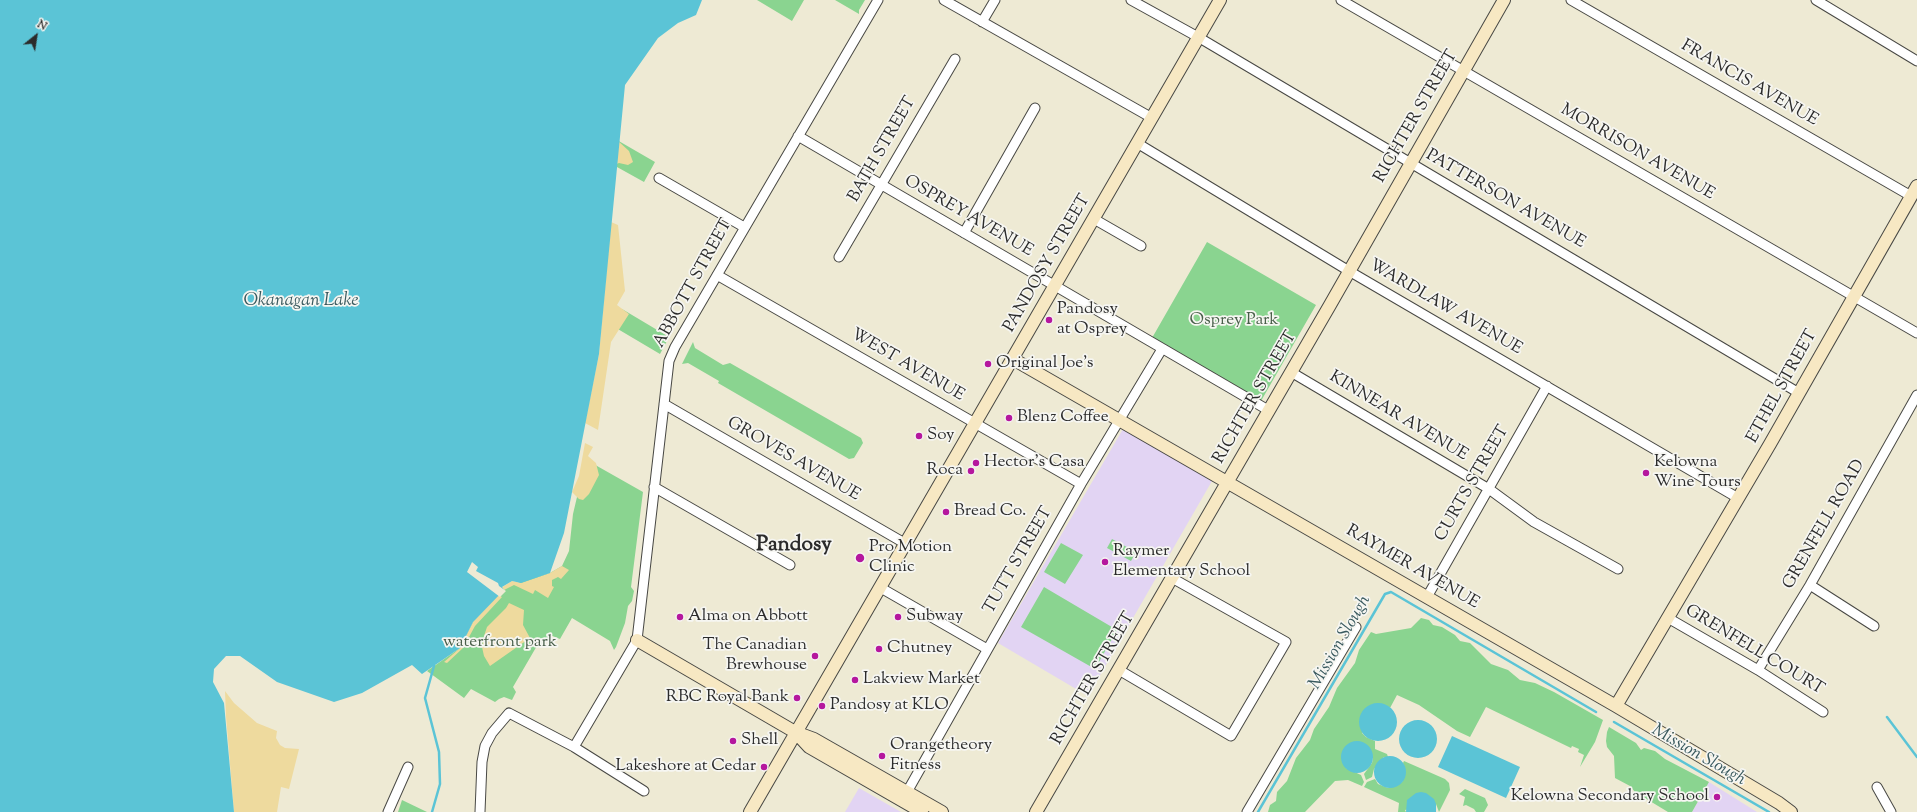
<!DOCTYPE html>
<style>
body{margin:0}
#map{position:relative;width:1917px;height:812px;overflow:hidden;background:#eeead4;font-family:"Sorts Mill Goudy",serif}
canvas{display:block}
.north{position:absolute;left:16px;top:16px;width:40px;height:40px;-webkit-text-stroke:3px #f6f6f2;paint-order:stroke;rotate:30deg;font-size:11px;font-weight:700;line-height:16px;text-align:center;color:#2b2b2b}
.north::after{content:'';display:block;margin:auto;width:14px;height:18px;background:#2b2b2b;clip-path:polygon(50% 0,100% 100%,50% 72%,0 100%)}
</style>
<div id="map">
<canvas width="1917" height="812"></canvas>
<div class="north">N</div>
</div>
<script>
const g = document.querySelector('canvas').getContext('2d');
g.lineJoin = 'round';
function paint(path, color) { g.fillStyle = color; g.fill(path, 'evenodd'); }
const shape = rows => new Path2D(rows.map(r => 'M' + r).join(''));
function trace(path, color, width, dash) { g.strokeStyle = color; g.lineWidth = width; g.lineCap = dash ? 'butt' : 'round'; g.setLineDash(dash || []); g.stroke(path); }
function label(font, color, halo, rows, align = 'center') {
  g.font = font + ' "Sorts Mill Goudy",serif'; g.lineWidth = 3.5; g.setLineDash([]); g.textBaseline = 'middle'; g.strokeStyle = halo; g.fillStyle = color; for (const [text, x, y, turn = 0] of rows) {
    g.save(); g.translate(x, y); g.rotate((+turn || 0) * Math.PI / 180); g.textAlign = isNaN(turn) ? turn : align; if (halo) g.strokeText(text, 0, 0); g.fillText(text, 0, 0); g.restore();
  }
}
const built = shape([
 [1123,429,1212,481,1088,696,998,643],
 [1709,782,1757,812,1692,812],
 [859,788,901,812,845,812]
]);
const green = shape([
 [757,0,804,0,792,21],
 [835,0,865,0,859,10,859,14],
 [617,140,655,162,644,182,617,167],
 [1207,242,1316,305,1261,401,1152,338],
 [622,309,669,337,660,354,611,325],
 [693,342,695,348,723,365,730,363,861,438,863,443,854,458,849,459,718,383,719,381,688,363,682,364],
 [590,462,643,492,631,587,634,591,632,601,628,606,625,623,616,647,614,650,610,641,572,618,560,639,550,635,543,647,538,644,513,687,516,692,512,700,504,697,499,699,495,702,471,689,464,698,427,671,460,648,473,622,504,589,501,588,550,573,562,566,569,551,573,514,577,497],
 [1112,539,1136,552,1131,561,1107,548],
 [1061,543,1083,555,1065,584,1044,572],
 [1044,587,1117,630,1095,669,1021,627],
 [1421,618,1429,620,1433,625,1442,627,1455,635,1460,641,1470,643,1491,664,1508,670,1520,680,1535,683,1554,692,1603,720,1595,742,1580,767,1584,755,1578,752,1579,749,1572,746,1571,748,1486,707,1470,737,1457,731,1419,705,1397,695,1390,708,1387,706,1362,733,1366,737,1375,741,1375,749,1387,754,1388,757,1384,757,1374,769,1372,777,1366,780,1364,774,1372,763,1373,758,1346,768,1361,775,1364,782,1362,786,1348,780,1335,781,1305,812,1268,812,1270,805,1276,801,1277,792,1287,781,1296,758,1310,740,1314,729,1329,707,1337,688,1355,663,1359,650,1371,632,1376,634,1411,628],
 [1609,727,1636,743,1641,750,1644,748,1655,751,1665,759,1709,782,1692,812,1668,812,1635,792,1630,786,1615,778,1614,756,1607,747,1606,741,1607,732],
 [1404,761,1445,779,1449,783,1450,790,1439,812,1436,804,1405,810,1406,812,1398,812,1399,803,1364,787,1367,782,1375,779,1378,784,1388,788,1402,782,1405,773,1403,763],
 [1465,789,1485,798,1488,805,1484,812,1476,812,1474,809,1466,805,1463,806,1465,797,1459,794],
 [402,800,427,812,398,812]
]);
const sand = shape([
 [617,140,629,151,633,162,628,165,619,163,614,165],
 [611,222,618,225,625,291,617,305,629,314,611,342,598,430,585,423,599,354],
 [585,443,593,447,588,456,596,463,599,475,589,494,583,500,579,499,572,492,579,476],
 [562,566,569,570,561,579,558,577,552,580,552,586,554,587,548,598,535,590,533,594,514,585,504,590,501,588,512,581,521,583,550,573],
 [498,595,502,597,475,626,463,648,447,663,444,662,460,648,473,622],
 [509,603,524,610,523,625,530,638,490,666,484,656,482,647,484,636,487,627,506,608],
 [225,691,234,703,257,723,277,731,276,738,280,745,285,748,299,749,289,789,281,787,277,812,234,812,226,716]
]);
const water = shape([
 [0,0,702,0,696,15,678,23,658,38,625,85,599,354,564,533,550,573,521,583,512,581,502,587,504,590,473,622,460,648,422,674,412,665,362,693,334,702,277,682,240,656,226,656,214,669,213,682,224,703,234,812,0,812],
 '1359 722a19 19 0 1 1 38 0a19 19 0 1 1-38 0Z',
 '1399 739a19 19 0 1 1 38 0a19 19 0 1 1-38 0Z',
 [1452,736,1520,767,1506,798,1438,767],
 '1341 757a16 16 0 1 1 32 0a16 16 0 1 1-32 0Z',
 '1374 772a16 16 0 1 1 32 0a16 16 0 1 1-32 0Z',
 [1421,792,1426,793,1434,799,1436,804,1436,812,1406,812,1407,800,1416,793]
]);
const pier = shape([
 [472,562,478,567,476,571,498,583,499,586,506,591,500,597,467,572]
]);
const stream = shape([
 [1887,717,1917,757],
 [1614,722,1769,812],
 [432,812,440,784,439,752,425,698,434,666],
 [1258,812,1385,594,1391,592,1596,712]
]);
const street = shape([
 [944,0,1152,118],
 [1131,0,1198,37,1799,393],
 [1341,0,1917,333],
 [1571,0,1911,196],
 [1816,0,1917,61],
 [982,22,995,0],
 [798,136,1268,410],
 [1137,143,1349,271,1738,498],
 [659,178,744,227],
 [1094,219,1141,246],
 [964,233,1035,108],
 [839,257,955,59],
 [717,275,1081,484],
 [1291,372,1489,489,1534,522,1618,569],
 [664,404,906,544],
 [654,487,790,565],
 [1810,585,1874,626],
 [881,588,987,649],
 [1427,597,1547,386],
 [1668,618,1758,670,1823,712],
 [1119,670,1231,736,1286,642,1172,578],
 [1758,670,1810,585,1917,395],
 [574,747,637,640,669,361,675,347,878,0],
 [1877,787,1891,812],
 [907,792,1081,484,1162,349],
 [388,812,408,767],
 [480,812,482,762,485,746,492,733,509,713,574,747,644,791],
 [1247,812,1356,627]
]);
const secondary = shape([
 [1013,359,1616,706,1779,803,1791,812],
 [637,640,795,732,814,739,942,812],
 [1616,706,1770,444,1917,186],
 [797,734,809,747,922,812],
 [750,812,1220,0],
 [1036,812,1330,305,1504,0]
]);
const markers = [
 [1049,320,4,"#b5179e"],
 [988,364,4,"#b5179e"],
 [1009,418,4,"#b5179e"],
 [919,436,4,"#b5179e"],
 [976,463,4,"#b5179e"],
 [971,471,4,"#b5179e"],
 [1646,473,4,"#b5179e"],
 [946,512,4,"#b5179e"],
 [860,558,5,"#b5179e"],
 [1105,562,4,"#b5179e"],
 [680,617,4,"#b5179e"],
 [898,617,4,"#b5179e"],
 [879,649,4,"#b5179e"],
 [815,656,4,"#b5179e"],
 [855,680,4,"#b5179e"],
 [797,698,4,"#b5179e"],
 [822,706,4,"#b5179e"],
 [733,741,4,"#b5179e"],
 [882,756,4,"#b5179e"],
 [764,767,4,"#b5179e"],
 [1717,797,4,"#b5179e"]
];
const streetNames = [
 ["FRANCIS AVENUE",1749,84,30],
 ["RICHTER STREET",1417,117,-60],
 ["BATH STREET",883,150,-60],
 ["MORRISON AVENUE",1637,153,30],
 ["PATTERSON AVENUE",1505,200,30],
 ["OSPREY AVENUE",968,217,30],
 ["PANDOSY STREET",1048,264,-60],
 ["ABBOTT STREET",694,284,-61],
 ["WARDLAW AVENUE",1445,308,30],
 ["WEST AVENUE",907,366,30],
 ["ETHEL STREET",1783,387,-61],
 ["RICHTER STREET",1256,398,-60],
 ["KINNEAR AVENUE",1398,417,31],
 ["GROVES AVENUE",793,460,30],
 ["CURTS STREET",1473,484,-60],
 ["GRENFELL ROAD",1825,525,-60],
 ["TUTT STREET",1019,561,-60],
 ["RAYMER AVENUE",1412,568,30],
 ["GRENFELL COURT",1754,651,31],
 ["RICHTER STREET",1094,679,-60]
];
const poiNames = [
 ["Pandosy",1057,310],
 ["at Osprey",1057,330],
 ["Original Joe's",996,364],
 ["Blenz Coffee",1017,418],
 ["Soy",927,436],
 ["Hector's Casa",984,463],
 ["Kelowna",1654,463],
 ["Wine Tours",1654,483],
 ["Roca",963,471,"right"],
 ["Bread Co.",954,512],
 ["Pro Motion",869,548],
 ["Clinic",869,568],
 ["Raymer",1113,552],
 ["Elementary School",1113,572],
 ["Alma on Abbott",688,617],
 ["Subway",906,617],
 ["The Canadian",807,646,"right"],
 ["Brewhouse",807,666,"right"],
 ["Chutney",887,649],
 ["Lakview Market",863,680],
 ["RBC Royal Bank",789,698,"right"],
 ["Pandosy at KLO",830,706],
 ["Shell",741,741],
 ["Orangetheory",890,746],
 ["Fitness",890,766],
 ["Lakeshore at Cedar",756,767,"right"],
 ["Kelowna Secondary School",1709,797,"right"]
];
const parkNames = [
 ["Osprey Park",1234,321],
 ["waterfront park",500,643]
];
const waterNames = [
 ["Okanagan Lake",301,302],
 ["Mission Slough",1341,643,-60],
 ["Mission Slough",1698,756,30]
];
const districtNames = [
 ["Pandosy",794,546]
];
paint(built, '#e2d4f3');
paint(green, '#8ad490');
paint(sand, '#eeda9e');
paint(water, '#5bc4d6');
paint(pier, '#eeead4');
trace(stream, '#5bc4d6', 2.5);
trace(street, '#484844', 11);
trace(secondary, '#484844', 14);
trace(street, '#fff', 9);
trace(secondary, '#f7e8c3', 12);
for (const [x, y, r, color] of markers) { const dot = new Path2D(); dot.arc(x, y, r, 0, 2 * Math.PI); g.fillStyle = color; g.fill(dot); trace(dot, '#f6f6f2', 1.5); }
label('17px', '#2b2b2b', '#f6f6f2', streetNames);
label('17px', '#2b2b2b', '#f6f6f2', poiNames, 'left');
label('17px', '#485e49', '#f6f6f2', parkNames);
label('italic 18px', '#39595e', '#f6f6f2', waterNames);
label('bold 21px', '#2b2b2b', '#f6f6f2', districtNames);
</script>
